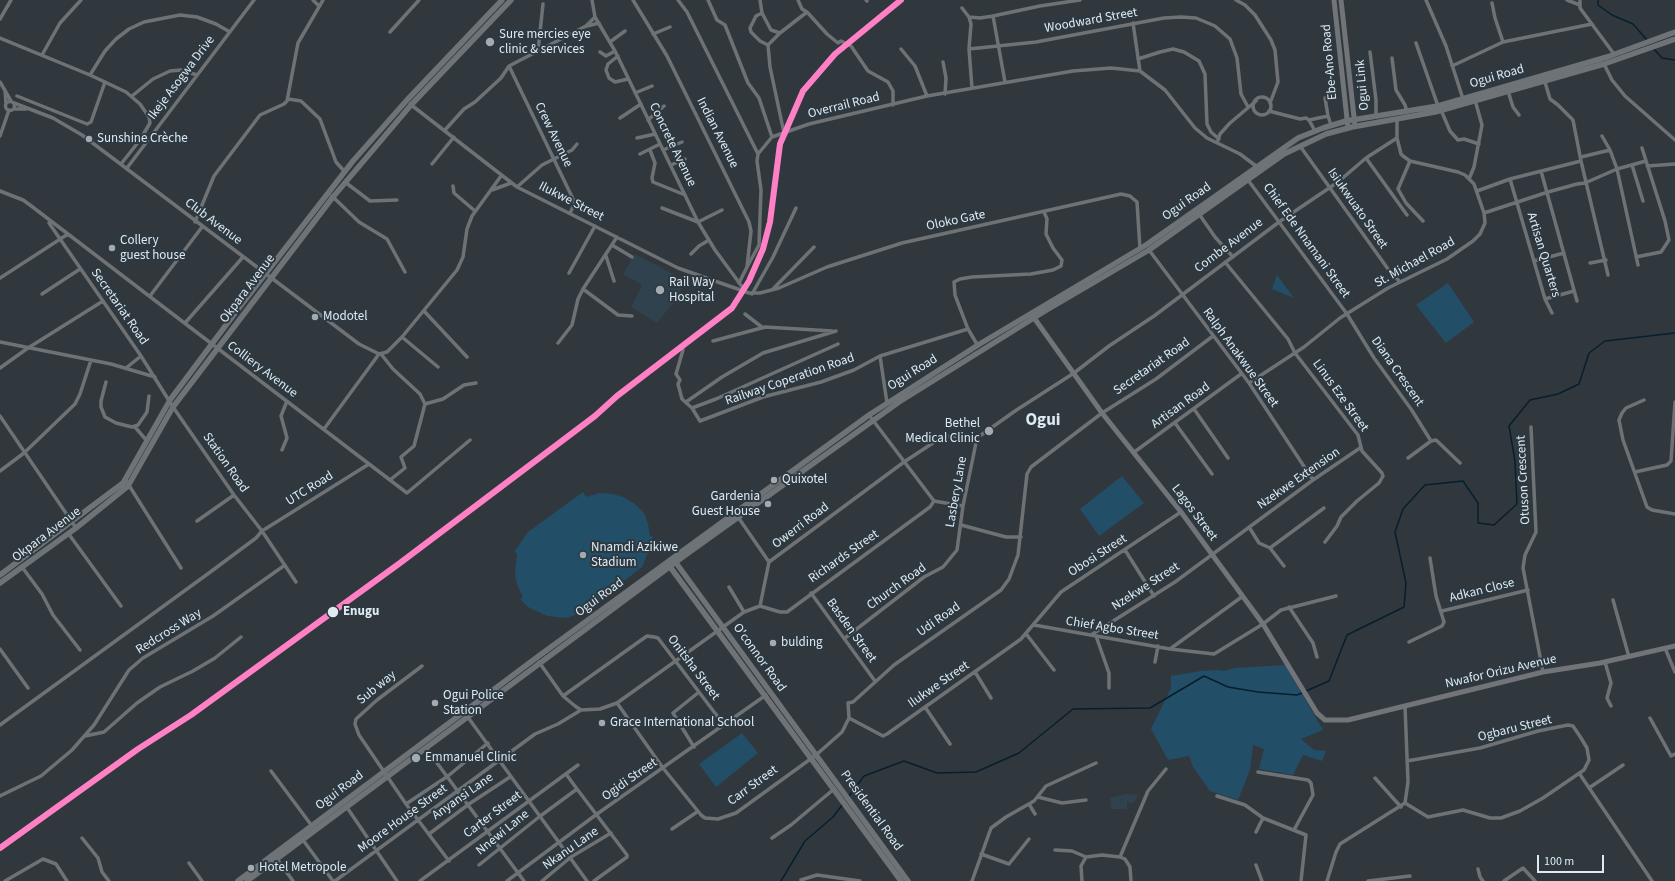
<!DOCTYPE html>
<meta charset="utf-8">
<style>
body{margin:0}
#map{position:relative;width:1675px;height:881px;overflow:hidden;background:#31383d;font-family:"Source Sans 3",sans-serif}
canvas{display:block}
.scale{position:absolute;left:1537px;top:855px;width:67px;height:18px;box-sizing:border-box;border:2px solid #e0e9ee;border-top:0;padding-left:5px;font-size:12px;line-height:14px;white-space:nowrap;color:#e0e9ee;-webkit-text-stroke:3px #2c3942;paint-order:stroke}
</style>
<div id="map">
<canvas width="1675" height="881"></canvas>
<div class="scale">100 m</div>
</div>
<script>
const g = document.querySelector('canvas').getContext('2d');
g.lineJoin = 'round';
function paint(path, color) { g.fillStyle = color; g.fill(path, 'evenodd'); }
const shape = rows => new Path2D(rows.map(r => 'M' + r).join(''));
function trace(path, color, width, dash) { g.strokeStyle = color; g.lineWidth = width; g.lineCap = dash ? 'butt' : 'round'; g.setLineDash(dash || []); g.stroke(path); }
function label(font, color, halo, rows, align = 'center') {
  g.font = font + ' "Source Sans 3",sans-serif'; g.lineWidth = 4; g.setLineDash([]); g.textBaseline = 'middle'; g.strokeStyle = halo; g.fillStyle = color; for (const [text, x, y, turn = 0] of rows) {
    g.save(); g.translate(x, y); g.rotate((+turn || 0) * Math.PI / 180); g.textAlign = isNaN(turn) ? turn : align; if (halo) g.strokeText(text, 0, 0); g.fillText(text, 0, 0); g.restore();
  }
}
const built = shape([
 [635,254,686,281,674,302,657,323,631,307,642,285,623,274],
 [1126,794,1138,795,1134,803,1127,802,1127,809,1111,809,1110,798]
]);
const green = shape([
 [1277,275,1294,298,1272,289],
 [1448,283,1474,322,1446,343,1416,305],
 [1122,476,1144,503,1099,536,1080,509],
 [583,492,586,497,600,493,613,494,623,497,635,504,644,513,648,524,650,536,653,536,650,548,642,567,584,612,566,618,547,616,528,607,520,599,523,597,518,587,515,575,517,553,514,552,528,532],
 [1285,665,1323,730,1301,739,1314,750,1326,751,1322,761,1303,755,1293,775,1259,769,1264,749,1253,745,1250,770,1238,800,1210,791,1193,767,1189,756,1168,760,1151,729,1171,688,1171,676,1201,671,1216,670,1224,671,1234,668],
 [742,733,758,753,716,787,699,764]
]);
const stream = shape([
 [1598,0,1598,5,1612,15,1633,24,1647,40],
 [1653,48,1662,58,1675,60],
 [1306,691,1329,681,1347,635,1404,607,1406,583,1395,532,1403,509,1425,485,1463,481,1478,503,1478,523,1494,525,1517,504,1515,461,1509,426,1530,400,1558,394,1579,384,1589,353,1605,341,1675,333],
 [849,796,864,776,904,761,937,773,976,772,1019,753,1073,709,1150,708,1204,676,1228,687,1258,692,1297,695,1302,693],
 [781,881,805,841,833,817,843,804]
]);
const street = shape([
 [313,0,319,6],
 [592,0,595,17,615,51,698,222,715,250,746,292],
 [633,0,667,56,749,222,751,231,747,267,739,283],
 [678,0,687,12,758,154],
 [708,0,717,20,725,25,748,83,759,98,772,137],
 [760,0,762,13,771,30,780,33],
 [798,0,802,9,807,12,827,34,838,43,841,41,851,46,868,71,888,82,893,91,893,105],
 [866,0,867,1],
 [1236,0,1245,5,1255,15,1271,40,1275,50,1278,82,1270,103],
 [1426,0,1446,46,1463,99],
 [1567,0,1580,5],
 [1580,0,1580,8,1614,54],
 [1492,3,1495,18,1503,42],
 [962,8,969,17,971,24,969,49,972,88],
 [762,13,756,16,750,28,751,32,760,41,768,45],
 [969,17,980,18,993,16],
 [0,19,11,0],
 [1133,23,1140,71],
 [587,26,599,23],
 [390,32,419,0],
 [653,34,670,27],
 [0,38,90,75,126,92,140,104,149,117,150,123,140,140,121,164],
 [610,42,625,31],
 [1416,43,1438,106],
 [901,49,915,66,927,96],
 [969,49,1036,42,1164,18,1181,17,1196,18,1215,26,1230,39,1237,58,1241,94,1248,107],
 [538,51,543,4],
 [600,52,606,56,615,51],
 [1370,52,1376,100,1376,117],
 [42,55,60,23,81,0],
 [618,56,608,64,606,70,609,78,615,82,628,79],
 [1392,58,1396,90,1405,105,1407,112],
 [1138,59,1160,52,1173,49,1184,52,1199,61,1205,74,1207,124,1211,132,1219,139],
 [943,62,946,78,945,94],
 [1604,64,1612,80,1625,96,1675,140],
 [509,66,574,201,574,205,570,213],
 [1452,66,1503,42,1592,24],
 [90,75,105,51,116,39,129,29,144,22,180,15,197,17,216,24,230,32],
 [0,82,11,101],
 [1005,82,993,16,1040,6,1080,0],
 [1545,82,1550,99,1558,105,1573,120,1581,161],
 [5,90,6,104],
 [1508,91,1513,107,1519,115],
 [635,93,652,86],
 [17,96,87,124,91,122,105,82],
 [132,96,153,79,170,71,181,70,197,75],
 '1253 106a9 9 0 1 1 18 0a9 9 0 1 1-18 0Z',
 [1325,98,1328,116,1331,125],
 [288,99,301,101,320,119,336,162,345,172],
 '5.5 106a4.5 4.5 0 1 1 9 0a4.5 4.5 0 1 1-9 0Z',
 [14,103,53,118,82,135,359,344,379,354,387,352,402,337,457,270,463,257,467,229,472,216,501,176],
 [410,104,517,187,678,268,749,293,760,293,779,288,827,267,902,243,1121,194,1130,196,1137,202,1140,249],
 [14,109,26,109],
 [1441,110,1450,131,1458,140,1464,139,1479,144],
 [1269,111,1300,119,1306,118,1309,120,1315,131],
 [620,118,641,104],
 [648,120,664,106],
 [1309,120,1328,116],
 [445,130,464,109,475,102,501,78,509,66,586,26,595,17],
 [784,133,770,67,768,45,780,33,807,12],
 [0,136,9,110],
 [637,138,655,134],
 [1218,140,1220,134,1230,123,1256,101],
 [1300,146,1388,269,1400,282],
 [650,150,655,163,652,178,653,182,685,195],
 [663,150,682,142],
 [1610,150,1617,169,1638,265],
 [640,154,660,144],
 [1581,157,1610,150,1602,136],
 [1366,158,1407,215],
 [1410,161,1398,189,1406,203,1423,221],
 [432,164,454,137],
 [671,165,685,159],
 [1632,165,1643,201],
 [1647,166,1675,164],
 [127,168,254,0],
 [1541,171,1577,301],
 [1469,179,1474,167,1482,125,1475,100],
 [1510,179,1545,299,1552,313],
 [1248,180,1347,314,1374,358,1411,409,1431,441],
 [345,182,370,201,397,200],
 [453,186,454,193,475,211],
 [517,187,542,165,572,150,577,144],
 [492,190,511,183],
 [0,191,23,200,30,205,407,493,470,440],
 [1477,191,1510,179,1581,161,1608,275],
 [332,196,359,222,387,239,405,272],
 [662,208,698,222,722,210],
 [1484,213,1548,192,1577,184,1585,183,1617,169,1646,161],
 [1199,214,1215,237,1233,257],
 [195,222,214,176,260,115,284,104,287,101,298,43,323,0],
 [49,223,141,356,173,407,234,495,262,531,296,582],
 [612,245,632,257],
 [1149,250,1249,383,1313,480],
 [691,254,699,246,709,240],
 [606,256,614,281],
 [1636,257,1661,252,1669,240,1665,221,1642,148],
 [1534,261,1564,253],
 [1225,262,1288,339,1295,353,1358,435,1362,451,1382,473,1383,476,1379,483,1357,501,1341,517,1337,526,1325,542],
 [1590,263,1606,260],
 [747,267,759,245,761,190,757,161,758,154,772,137,809,124,927,96,1073,71,1111,68,1140,71,1165,90,1195,128,1207,138,1240,154,1256,166],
 [569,273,595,226],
 [0,278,68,234],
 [583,289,618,315,632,316],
 [773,289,814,247],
 [42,294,80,269],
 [752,294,773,257,796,208],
 [150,296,202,227],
 [1545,299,1574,291],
 [424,311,467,357],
 [745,314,763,328],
 [185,323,243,257],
 [402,337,438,367],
 [713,341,765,327,832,331],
 [0,342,111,364,155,377],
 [558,343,572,325,578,299,583,289,617,237],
 [978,346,968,329,955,295,954,282,960,279,972,277,1031,274,1053,270,1061,266,1062,260,1053,248,1046,234,1047,219,1044,212],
 [683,350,676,374,680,380,678,384,682,399,692,408,700,421,763,397,821,382,854,370,880,356,968,329],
 [381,354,393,369,420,394,425,404,414,446,401,457,405,468,390,480],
 [880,356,887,403],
 [0,368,28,348,103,301],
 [126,368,141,356],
 [106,382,101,401,101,407,105,417,116,423,132,427,138,425,147,412,149,396],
 [1249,383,1304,347,1340,318,1388,288,1447,259,1473,241,1480,234,1485,223,1484,213,1474,184,1465,175,1458,172,1410,161,1403,156,1401,154,1397,138,1397,119],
 [1644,400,1626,408,1622,413,1619,420,1623,440,1647,507,1652,510,1675,514],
 [686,402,722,377,763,353,836,331],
 [425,404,443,399,464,385,476,383],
 [692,408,716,399,838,344],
 [1194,409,1228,458],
 [869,415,934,501],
 [0,416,76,528],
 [1175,423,1212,474],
 [135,427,147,441],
 [1531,427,1536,532,1525,555,1523,568,1543,672],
 [324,429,379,354],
 [282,450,287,438,281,416,287,401],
 [1133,453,1241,374],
 [1408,458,1431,441,1436,440,1460,463],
 [0,471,24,453,75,404,80,394,91,360],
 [1635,472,1667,465,1671,461,1675,402],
 [125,479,181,568],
 [934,501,963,506],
 [738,517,769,562],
 [197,521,234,495],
 [961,525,1006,537,1021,537],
 [1249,527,1259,543,1270,548,1284,566],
 [68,533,121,606],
 [1270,548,1324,508],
 [1125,550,1154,596],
 [22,567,42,594,53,615,80,650],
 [729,587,744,612],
 [811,593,875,681],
 [1613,600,1629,657],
 [760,606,769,562,904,462,942,437,953,436,977,438,1015,411,1074,373,1109,346,1154,316,1279,222,1338,182,1366,158,1397,138],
 [760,606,780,612,787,612,930,507,934,501],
 [1289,607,1313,643,1317,657],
 [1442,611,1528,590],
 [1034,625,1170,649,1243,596],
 [1027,635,1054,670],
 [1091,635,1175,582,1313,480,1360,448],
 [1096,636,1109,673,1109,688],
 [845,638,924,577,943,567,957,550,963,506,977,438],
 [1409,642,1442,626,1444,622,1436,596,1430,558],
 [1665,648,1675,672],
 [0,649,28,688],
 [1170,649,1214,654,1263,624,1281,610,1336,596],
 [539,662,563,696,575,706,581,710,600,709,617,703,744,612,760,606],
 [1155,662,1158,646],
 [1605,662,1611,683,1607,698,1611,706],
 [422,666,377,700,356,719,355,724,359,735,406,804,449,861],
 [975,672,991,698],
 [563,696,637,643,647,636,654,637,658,638,724,725],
 [617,703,663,768,701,815,705,818,718,819,736,813,816,755,842,732,849,718,848,703,853,702,894,665,1001,590,1009,579,1018,555,1027,474,1031,467,1102,413,1156,379,1213,336],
 [925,707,950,744],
 [467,716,587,881],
 [849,718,883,736,887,734,1021,639,1061,592,1181,512],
 [1650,718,1671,756,1675,754],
 [0,725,209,573,256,538,262,531,369,464],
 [85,736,104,732,137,703,160,687,193,671,215,658,241,637],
 [694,747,673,713,699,692],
 [426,748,524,881],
 [271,771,312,826],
 [1258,772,1308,780,1311,783,1313,795,1294,830],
 [1579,773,1652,881],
 [566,774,577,789],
 [1375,778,1401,807],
 [1589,788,1623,765],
 [0,796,41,776,72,750,94,725,129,670,143,658,213,616,285,565],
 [1217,796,1245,805,1263,818,1306,835,1301,881],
 [1038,797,1062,803,1086,800],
 [1405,803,1428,817,1463,810,1490,818,1501,818,1520,811,1543,798,1584,770,1589,760,1587,748,1581,738,1573,726,1568,725,1538,731,1480,748,1407,761],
 [406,804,448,776,488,743],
 [1029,804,1035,814],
 [346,806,397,881],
 [672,829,697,812],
 [1256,832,1263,818],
 [429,834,469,804,510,777],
 [82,838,98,858,102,872,109,881],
 [772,838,791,825,834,789],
 [303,840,333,881],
 [1055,850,1072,851,1086,857,1102,855,1120,857],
 [981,854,1009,864,1029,839],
 [277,859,293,881],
 [189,863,202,881],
 [479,865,539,817,577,789,627,855,627,857,594,881],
 [1256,865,1262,881],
 [1478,869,1480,877,1483,881],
 [801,880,817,875,860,881],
 [5,881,43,859,56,864,67,881],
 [335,881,535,734,558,724,581,710],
 [420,881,578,765],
 [507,881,597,814,766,695],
 [542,881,571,857,611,833],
 [972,881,991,828,1006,817,1034,801,1046,786,1096,763],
 [1082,881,1081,866,1086,857],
 [1131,881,1130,867,1125,859,1120,857,1148,791,1166,769],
 [1327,881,1336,852,1340,844,1405,803,1408,782,1405,706],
 [1368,881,1410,876],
 [1504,881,1523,868,1535,881]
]);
const secondary = shape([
 [1334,0,1348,128],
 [1341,0,1355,126],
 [1032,315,1102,413,1181,512,1263,624,1317,713,1325,720,1348,720,1543,672,1600,663,1675,646]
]);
const primary = shape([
 [674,560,908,881],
 [668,564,901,881],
 [0,575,123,483,170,400,235,313,353,161,407,100,502,0],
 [0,583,76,528,128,486,173,407,333,197,411,105,511,0],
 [238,881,536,658,869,415,978,345,1146,245,1298,138,1323,128,1346,121,1438,106,1607,57,1675,32],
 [247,881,684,556,899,402,1045,311,1149,250,1284,154,1326,134,1352,127,1435,112,1604,64,1675,39]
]);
const rail1 = shape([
 [0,848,138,749,191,715,400,563,595,416,617,396,732,308,749,281,763,249,770,222,780,144,803,91,835,54,901,0]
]);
const markers = [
 [490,42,5,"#a3abb0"],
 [89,139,4,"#a3abb0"],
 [112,248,4,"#a3abb0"],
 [660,290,5,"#a3abb0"],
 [315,317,4,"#a3abb0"],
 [989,431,5,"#a3abb0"],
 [774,480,4,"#a3abb0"],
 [768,504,4,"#a3abb0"],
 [583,555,4,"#a3abb0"],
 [333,612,6,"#e0e9ee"],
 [773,643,4,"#a3abb0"],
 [435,703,4,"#a3abb0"],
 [602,723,4,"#a3abb0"],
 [416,758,5,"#a3abb0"],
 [251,868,4,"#a3abb0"]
];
const streetNames = [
 ["Woodward Street",1091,21,-10],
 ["Ebe-Ano Road",1330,62,-95],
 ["Ogui Road",1497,77,-16],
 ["Ikeje Asogwa Drive",182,78,-53],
 ["Ogui Link",1363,85,-95],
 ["Overrail Road",844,106,-14],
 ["Indian Avenue",717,133,63],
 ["Crew Avenue",553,135,64],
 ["Concrete Avenue",672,145,64],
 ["Ilukwe Street",571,202,27],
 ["Ogui Road",1187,202,-35],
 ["Isiukwuato Street",1357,209,55],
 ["Oloko Gate",956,221,-12],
 ["Club Avenue",213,222,37],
 ["Chief Ede Nnamani Street",1306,241,54],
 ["Combe Avenue",1229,246,-37],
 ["Artisan Quarters",1543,255,73],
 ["St. Michael Road",1415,263,-29],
 ["Okpara Avenue",248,289,-53],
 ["Secretariat Road",119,307,55],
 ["Ralph Anakwue Street",1240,358,54],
 ["Secretariat Road",1152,367,-35],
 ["Colliery Avenue",262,370,37],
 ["Diana Crescent",1397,372,55],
 ["Ogui Road",913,373,-32],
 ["Railway Coperation Road",790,380,-19],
 ["Linus Eze Street",1340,396,54],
 ["Artisan Road",1181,406,-36],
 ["Station Road",225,463,55],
 ["Nzekwe Extension",1299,479,-35],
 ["Otuson Crescent",1524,480,-93],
 ["UTC Road",310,489,-32],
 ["Lasbery Lane",957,492,-80],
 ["Lagos Street",1194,513,53],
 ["Owerri Road",801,526,-37],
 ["Okpara Avenue",47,535,-37],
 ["Obosi Street",1098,556,-33],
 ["Richards Street",844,557,-35],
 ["Church Road",897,587,-36],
 ["Nzekwe Street",1146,587,-33],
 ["Adkan Close",1482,591,-14],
 ["Ogui Road",600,598,-36],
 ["Udi Road",939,620,-35],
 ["Chief Agbo Street",1112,629,9],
 ["Basden Street",851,631,54],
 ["Redcross Way",169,632,-32],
 ["O'connor Road",759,658,54],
 ["Onitsha Street",693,668,53],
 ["Nwafor Orizu Avenue",1501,672,-13],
 ["Ilukwe Street",939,685,-35],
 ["Sub way",377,688,-39],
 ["Ogbaru Street",1515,729,-14],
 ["Ogidi Street",630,780,-35],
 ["Carr Street",753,786,-36],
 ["Ogui Road",340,791,-37],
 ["Anyansi Lane",463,797,-35],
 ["Presidential Road",871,811,54],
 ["Carter Street",493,815,-37],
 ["Moore House Street",403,819,-36],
 ["Nnewi Lane",503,833,-39],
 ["Nkanu Lane",571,849,-35]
];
const poiNames = [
 ["Sure mercies eye",499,35],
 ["clinic & services",499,50],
 ["Sunshine Crèche",97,139],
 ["Collery",120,241],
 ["guest house",120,256],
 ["Rail Way",669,283],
 ["Hospital",669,298],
 ["Modotel",323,317],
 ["Bethel",980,424,"right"],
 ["Medical Clinic",980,439,"right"],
 ["Quixotel",782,480],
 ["Gardenia",760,497,"right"],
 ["Guest House",760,512,"right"],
 ["Nnamdi Azikiwe",591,548],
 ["Stadium",591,563],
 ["bulding",781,643],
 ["Ogui Police",443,696],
 ["Station",443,711],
 ["Grace International School",610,723],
 ["Emmanuel Clinic",425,758],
 ["Hotel Metropole",259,868]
];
const stopNames = [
 ["Enugu",343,612]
];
const districtNames = [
 ["Ogui",1043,421]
];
paint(built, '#2f424d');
paint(green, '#234e67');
trace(stream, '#061f2e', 1.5);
trace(street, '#6e7274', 3.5);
trace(secondary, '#717478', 5);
trace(primary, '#6d7376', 5.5);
trace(rail1, '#ff80c5', 6);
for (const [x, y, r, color] of markers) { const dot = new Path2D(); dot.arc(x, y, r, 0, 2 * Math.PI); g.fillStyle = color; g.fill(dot); trace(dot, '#2c3942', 1.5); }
label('13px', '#e0e9ee', '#2c3942', streetNames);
label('13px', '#e0e9ee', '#2c3942', poiNames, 'left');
label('bold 13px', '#e0e9ee', '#2c3942', stopNames, 'left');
label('bold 17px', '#e0e9ee', '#2c3942', districtNames);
</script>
